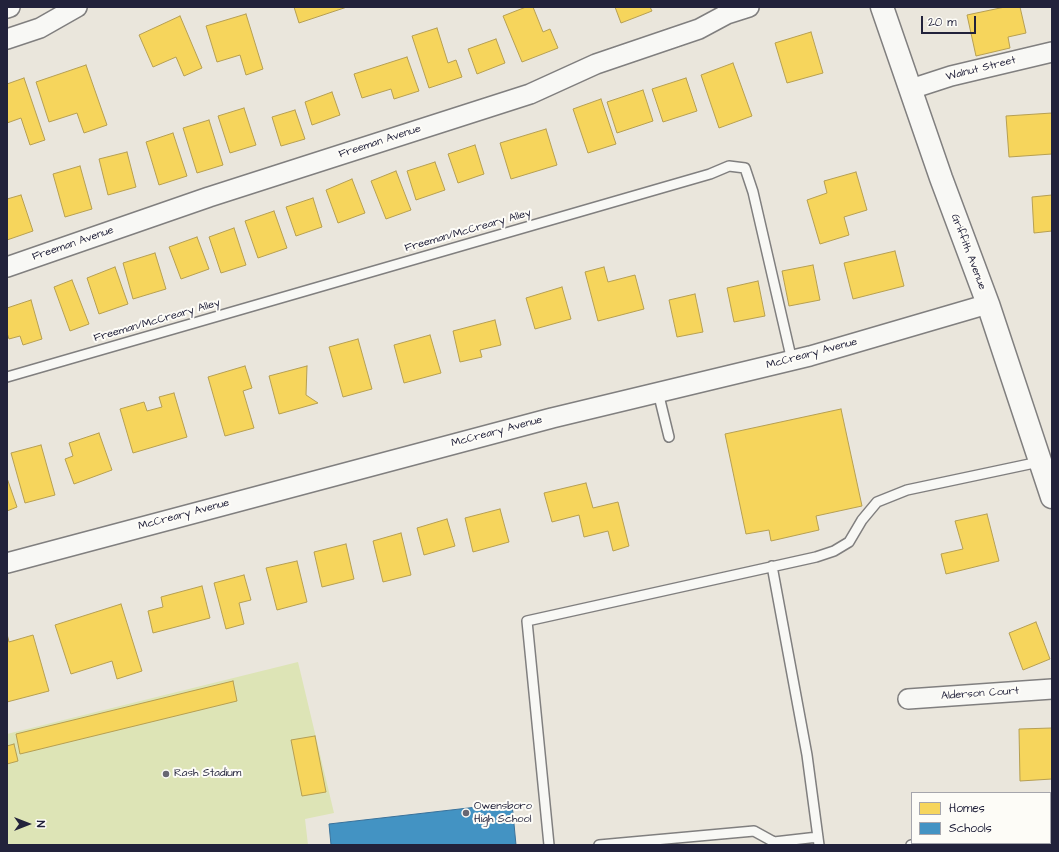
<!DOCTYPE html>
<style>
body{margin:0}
#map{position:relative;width:1059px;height:852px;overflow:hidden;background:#eae6dc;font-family:"Architects Daughter",sans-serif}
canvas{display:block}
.frame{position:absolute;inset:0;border:8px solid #22223b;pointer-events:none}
.legend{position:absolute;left:911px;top:792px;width:140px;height:52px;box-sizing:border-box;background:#fdfcf7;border:1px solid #a5a5ac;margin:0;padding:5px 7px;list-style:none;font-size:12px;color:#22223b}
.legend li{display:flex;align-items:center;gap:8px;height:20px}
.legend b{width:20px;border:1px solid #a5a5ac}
.north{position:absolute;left:8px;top:804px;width:40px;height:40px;-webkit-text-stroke:3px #fdfcf7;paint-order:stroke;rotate:90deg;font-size:11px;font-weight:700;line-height:16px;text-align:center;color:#22223b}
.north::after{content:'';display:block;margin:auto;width:14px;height:18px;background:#22223b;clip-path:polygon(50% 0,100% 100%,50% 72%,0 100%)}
.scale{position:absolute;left:921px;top:16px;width:55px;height:18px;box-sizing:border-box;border:2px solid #22223b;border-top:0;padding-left:5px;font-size:12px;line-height:14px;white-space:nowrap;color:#22223b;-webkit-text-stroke:3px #fdfcf7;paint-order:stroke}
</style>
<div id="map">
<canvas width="1059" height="852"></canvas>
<div class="frame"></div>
<ul class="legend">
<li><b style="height:11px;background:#f6d55c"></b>Homes</li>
<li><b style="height:11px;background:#4393c3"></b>Schools</li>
</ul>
<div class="north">N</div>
<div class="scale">20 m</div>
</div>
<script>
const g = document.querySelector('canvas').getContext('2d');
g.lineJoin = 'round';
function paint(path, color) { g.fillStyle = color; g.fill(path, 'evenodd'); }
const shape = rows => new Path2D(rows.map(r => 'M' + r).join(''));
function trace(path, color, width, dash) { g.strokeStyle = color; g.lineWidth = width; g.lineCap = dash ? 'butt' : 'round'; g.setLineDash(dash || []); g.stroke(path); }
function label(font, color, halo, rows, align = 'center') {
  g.font = font + ' "Architects Daughter",sans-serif'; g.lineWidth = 4; g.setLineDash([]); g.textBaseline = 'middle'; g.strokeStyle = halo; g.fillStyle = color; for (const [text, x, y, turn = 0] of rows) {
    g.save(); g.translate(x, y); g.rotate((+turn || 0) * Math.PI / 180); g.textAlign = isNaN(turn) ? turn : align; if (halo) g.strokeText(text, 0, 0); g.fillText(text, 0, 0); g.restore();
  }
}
const green = shape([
 [298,662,334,813,305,819,308,845,7,845,7,734]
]);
const homes = shape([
 [294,7,347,7,299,23,294,7],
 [526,7,533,7,543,32,550,29,558,48,522,62,503,16,526,7],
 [615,7,650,7,652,11,621,23,615,7],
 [1005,7,1020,7,1026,33,1008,37,1010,48,976,56,967,15,1005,7],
 [246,14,263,69,246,75,240,55,217,62,206,26,246,14],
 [180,16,202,68,184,76,176,57,153,67,139,35,180,16],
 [437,28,448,63,456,60,462,77,429,88,412,36,437,28],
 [811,32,823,73,787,83,775,43,811,32],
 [496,39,505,63,477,74,468,49,496,39],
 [407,57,419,91,394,99,391,89,362,98,354,74,407,57],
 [733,63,752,116,719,128,701,75,733,63],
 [86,65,107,125,84,133,77,113,49,122,36,82,86,65],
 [24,78,45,140,30,145,21,118,7,123,7,84,24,78],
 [686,78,697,111,663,122,652,89,686,78],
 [643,90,653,121,617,133,607,102,643,90],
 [332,92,340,115,312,125,305,102,332,92],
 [601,99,616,144,588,153,573,109,601,99],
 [244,108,256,145,230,153,218,116,244,108],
 [295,110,305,139,281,146,272,117,295,110],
 [1052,113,1052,154,1009,157,1006,116,1052,113],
 [209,120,223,165,197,173,183,128,209,120],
 [546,129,557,165,511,179,500,143,546,129],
 [173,133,187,176,159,185,146,142,173,133],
 [475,145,484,174,458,183,448,154,475,145],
 [127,152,136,187,108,195,99,159,127,152],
 [435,162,445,190,416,200,407,171,435,162],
 [80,166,92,209,65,217,53,174,80,166],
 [396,171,411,210,386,219,371,181,396,171],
 [856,172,867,210,844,217,849,235,820,244,807,200,827,193,824,181,856,172],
 [352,179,365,213,338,223,326,190,352,179],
 [21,195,33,231,7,240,7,199,21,195],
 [1052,195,1052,231,1034,233,1032,197,1052,195],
 [313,198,322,227,296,236,286,207,313,198],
 [274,211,287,248,258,258,245,221,274,211],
 [234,228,246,265,221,273,209,237,234,228],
 [197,237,209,269,181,279,169,247,197,237],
 [895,251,904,286,853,299,844,263,895,251],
 [155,253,166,289,133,299,123,263,155,253],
 [813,265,820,300,789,306,782,271,813,265],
 [115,267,128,304,99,314,87,278,115,267],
 [604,267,608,282,635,275,644,309,598,321,585,272,604,267],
 [72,280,89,324,70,331,54,287,72,280],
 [758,281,765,316,734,322,727,288,758,281],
 [562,287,571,319,535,329,526,298,562,287],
 [695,294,703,332,677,337,669,300,695,294],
 [31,300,42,339,23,345,20,336,9,339,7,333,7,308,31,300],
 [495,320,501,345,480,350,482,357,460,362,453,331,495,320],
 [430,335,441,373,404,383,394,345,430,335],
 [358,339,372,389,343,397,329,347,358,339],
 [245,366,252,388,243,391,254,428,225,436,208,377,245,366],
 [307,366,306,395,318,403,279,414,269,376,307,366],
 [174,393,187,437,133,453,120,409,144,402,147,411,162,407,159,397,174,393],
 [841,409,862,506,816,516,819,530,771,541,769,530,746,534,725,434,841,409],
 [99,433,112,470,74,484,65,459,73,456,69,443,99,433],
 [41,445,55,495,25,503,11,453,41,445],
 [7,478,17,507,7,511,7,478],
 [586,483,593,508,618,502,629,546,613,551,608,531,584,537,579,515,552,522,544,493,586,483],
 [500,509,509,542,473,552,465,518,500,509],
 [987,514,999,561,946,574,941,554,963,549,955,521,987,514],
 [447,519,455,546,424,555,417,528,447,519],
 [401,533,411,575,383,582,373,541,401,533],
 [346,544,354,579,322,587,314,552,346,544],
 [297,561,307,602,277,610,266,568,297,561],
 [244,575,251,600,239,603,244,624,226,629,214,583,244,575],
 [202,586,210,618,153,633,148,611,163,607,161,597,202,586],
 [121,604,142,671,117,679,112,661,71,674,55,625,121,604],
 [1036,622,1050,659,1023,670,1009,633,1036,622],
 [7,634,9,642,33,635,49,691,7,702,7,634],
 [233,681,237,701,20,754,16,734,233,681],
 [1052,728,1052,779,1020,781,1019,729,1052,728],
 [315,736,326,792,302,796,291,740,315,736],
 [14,744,18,761,7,764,7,746,14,744]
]);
const schools = shape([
 [512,803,516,845,331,845,329,824,512,803]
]);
const lane = shape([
 [7,377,710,174,729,166,745,168,753,192,792,361],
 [658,392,669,437],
 [772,566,807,755,819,845],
 [941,843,942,845],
 [549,845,527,621,816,557,834,551,849,542,862,520,877,502,907,490,1039,462],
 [599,845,754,831,774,842,818,837],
 [911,845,934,843]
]);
const street = shape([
 [7,8,10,7],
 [7,39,40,28,77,7],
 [911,89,951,76,1052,52],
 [7,267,209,197,530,94,596,64,699,29,727,14,749,7],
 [7,563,552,418,810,356,988,304],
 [908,699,1052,689]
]);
const secondary = shape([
 [882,7,941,178,988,304,1052,497]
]);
const markers = [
 [166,774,4,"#686773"],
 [466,813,4,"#686773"]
];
const streetNames = [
 ["Walnut Street",981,69,-14],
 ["Freeman Avenue",380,142,-18],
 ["Freeman/McCreary Alley",468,231,-16],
 ["Freeman Avenue",73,244,-19],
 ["Griffith Avenue",968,252,69],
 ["Freeman/McCreary Alley",157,321,-16],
 ["McCreary Avenue",812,354,-15],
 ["McCreary Avenue",497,432,-15],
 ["McCreary Avenue",184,515,-15],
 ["Alderson Court",980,694,-4]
];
const poiNames = [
 ["Rash Stadium",174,774],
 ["Owensboro",474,807],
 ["High School",474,820]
];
paint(green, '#dde4b6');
paint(homes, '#f6d55c');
trace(homes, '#b69f52', 1);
paint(schools, '#4393c3');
trace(schools, '#39719a', 1);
trace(lane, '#807f7f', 12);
trace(street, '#807f7f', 22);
trace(secondary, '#807f7f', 25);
trace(lane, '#f8f8f5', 9);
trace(street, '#f8f8f5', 19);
trace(secondary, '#f8f8f5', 22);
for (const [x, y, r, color] of markers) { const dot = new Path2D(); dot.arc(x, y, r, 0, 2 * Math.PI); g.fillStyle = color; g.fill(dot); trace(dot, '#fdfcf7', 1.5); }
label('11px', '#22223b', '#fdfcf7', streetNames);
label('11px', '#22223b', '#fdfcf7', poiNames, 'left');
</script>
